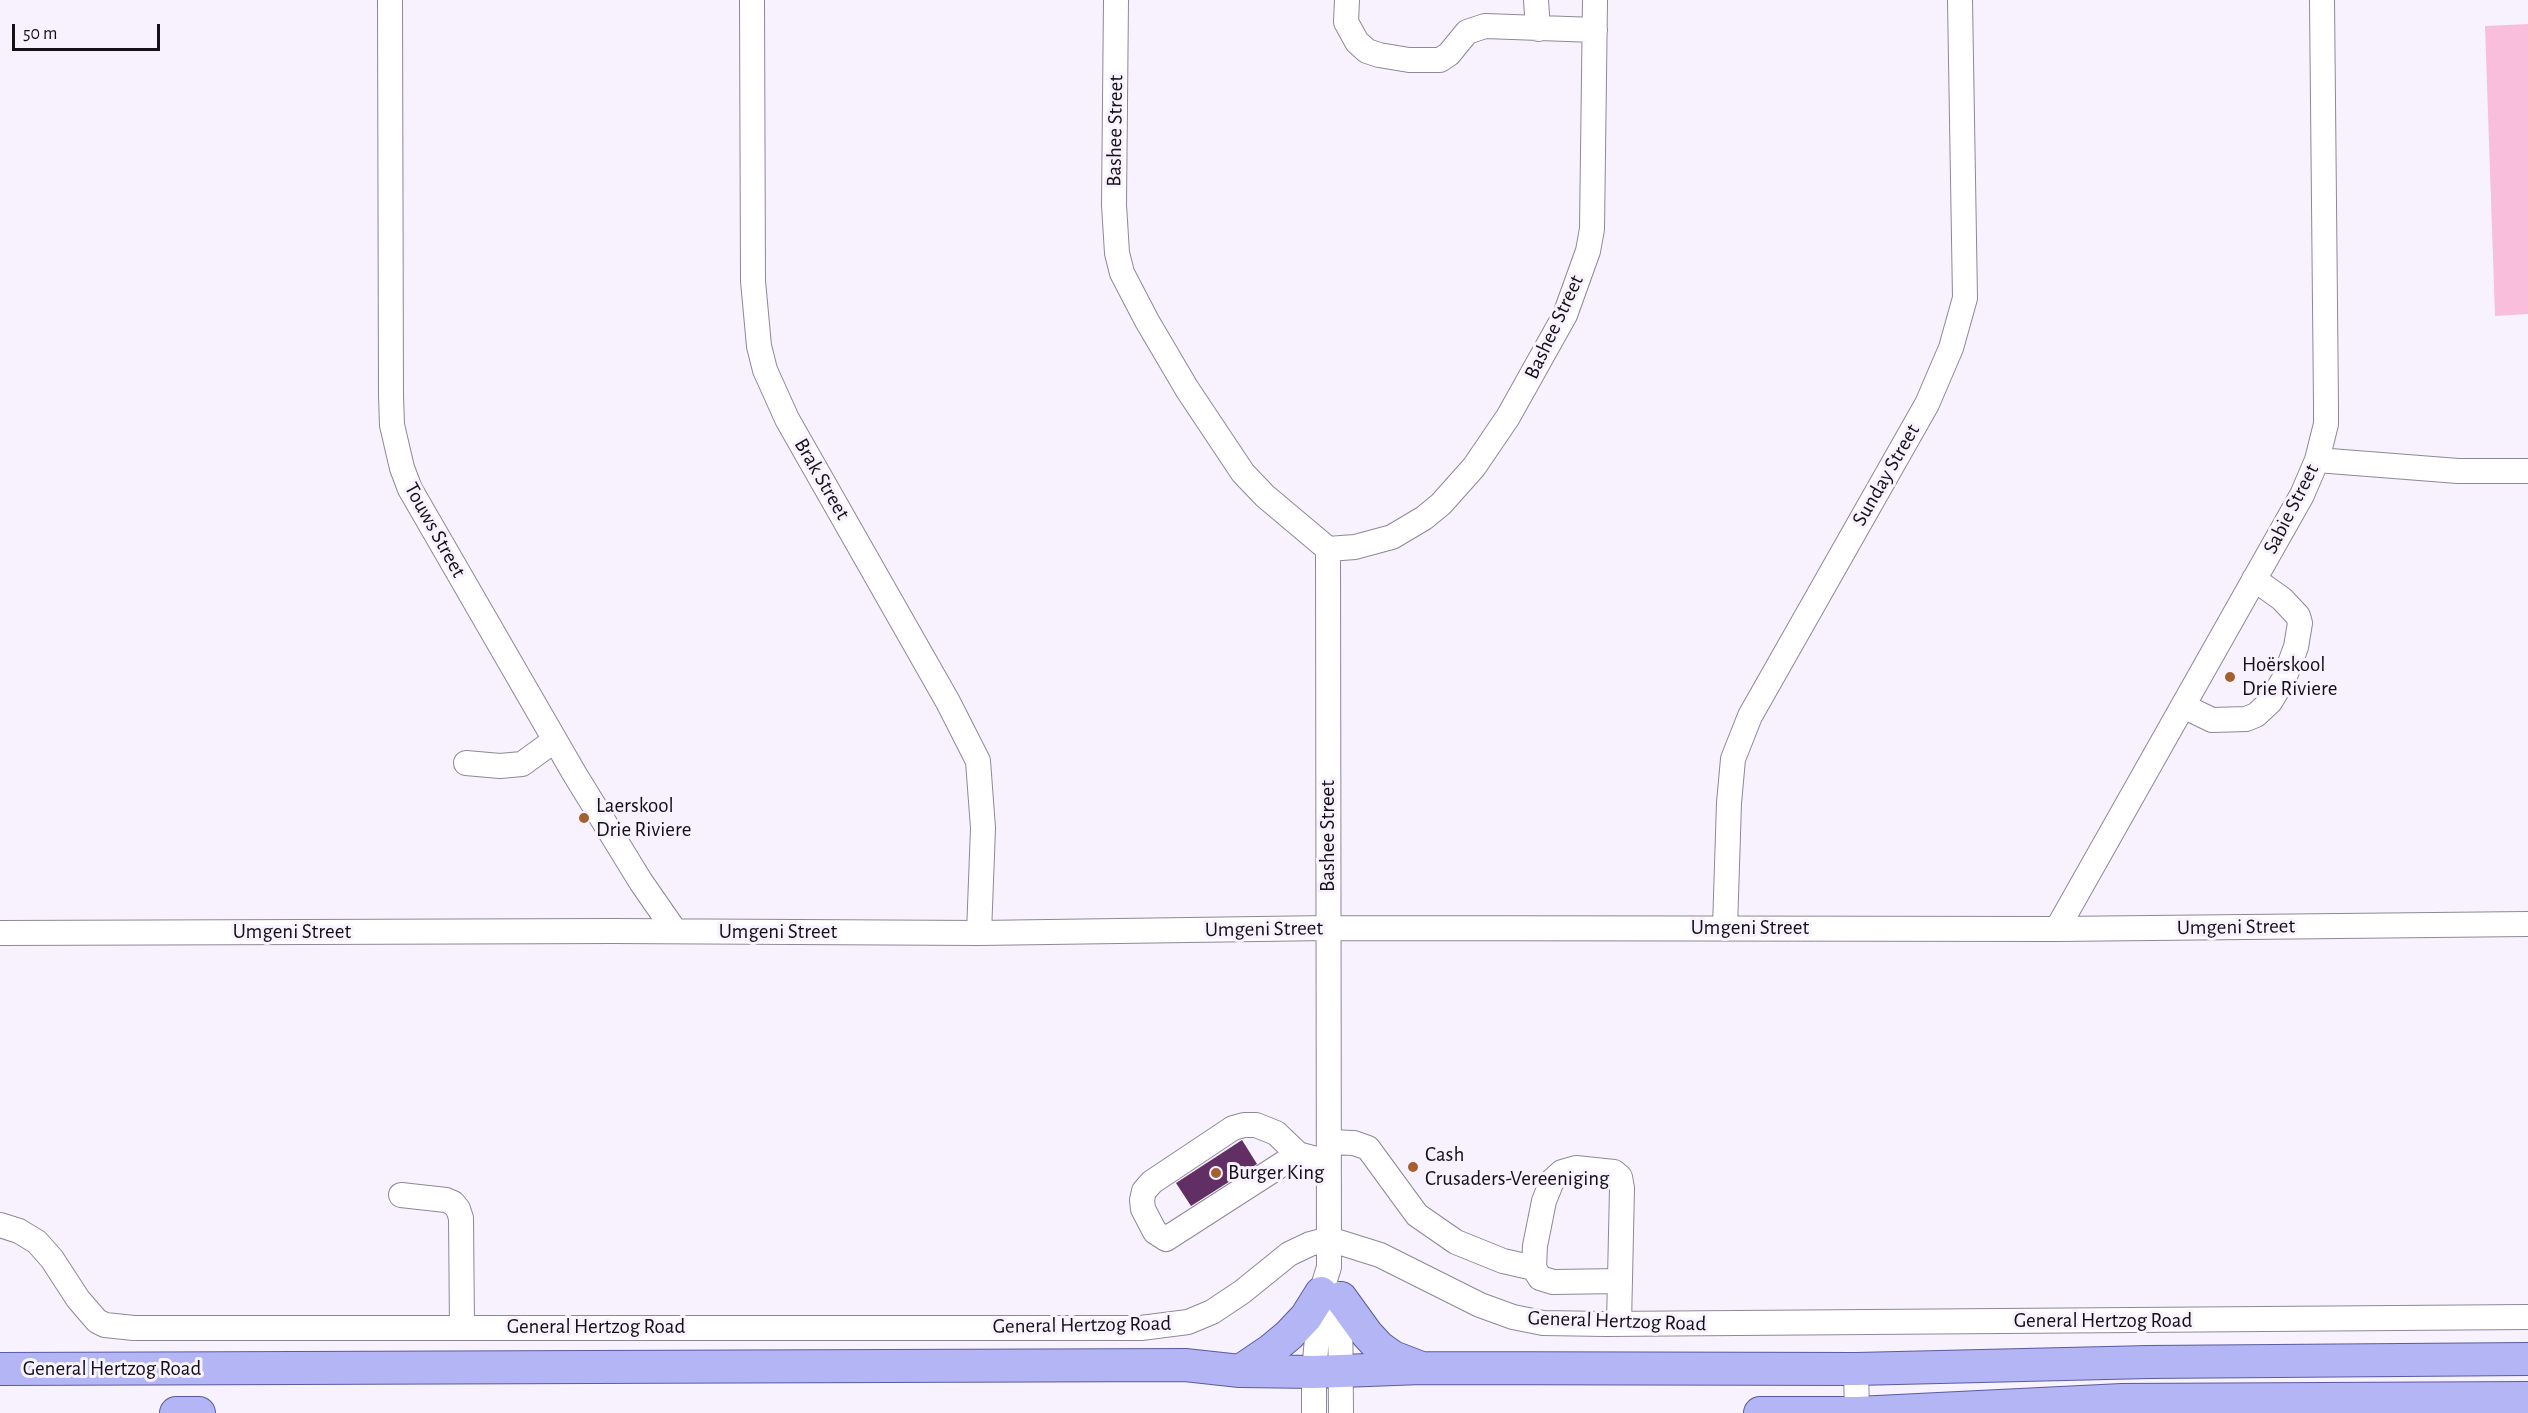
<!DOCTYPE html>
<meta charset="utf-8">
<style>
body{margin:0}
#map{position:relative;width:2528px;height:1413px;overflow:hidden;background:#f7f2fe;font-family:"Alegreya Sans",sans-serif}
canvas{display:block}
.scale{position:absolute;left:12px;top:24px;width:148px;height:27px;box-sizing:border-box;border:3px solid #131017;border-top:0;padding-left:8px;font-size:18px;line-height:21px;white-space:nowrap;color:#131017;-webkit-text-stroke:4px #f7f2fe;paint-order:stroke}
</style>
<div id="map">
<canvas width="2528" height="1413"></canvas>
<div class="scale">50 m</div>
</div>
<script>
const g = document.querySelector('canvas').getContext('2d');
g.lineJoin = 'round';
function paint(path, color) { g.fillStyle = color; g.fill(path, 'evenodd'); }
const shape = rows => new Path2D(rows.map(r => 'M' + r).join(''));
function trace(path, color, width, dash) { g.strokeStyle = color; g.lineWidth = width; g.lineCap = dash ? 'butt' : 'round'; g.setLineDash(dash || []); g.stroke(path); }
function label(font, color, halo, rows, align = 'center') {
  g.font = font + ' "Alegreya Sans",sans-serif'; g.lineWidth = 6; g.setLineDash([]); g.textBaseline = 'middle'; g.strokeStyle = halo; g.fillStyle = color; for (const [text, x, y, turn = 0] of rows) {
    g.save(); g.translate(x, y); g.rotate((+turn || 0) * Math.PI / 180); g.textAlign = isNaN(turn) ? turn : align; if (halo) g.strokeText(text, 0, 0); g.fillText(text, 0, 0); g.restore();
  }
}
const green = shape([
 [2528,24,2528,314,2495,316,2485,26]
]);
const building = shape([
 [1242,1140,1257,1164,1191,1206,1176,1183]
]);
const minor = shape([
 [390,0,391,396,392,425,402,468,410,489,574,773,641,882,675,931],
 [752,0,753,281,759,346,765,370,787,419,948,702,978,761,983,828,979,933],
 [1116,0,1114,205,1117,253,1122,273,1147,321,1187,389,1243,473,1265,496,1328,549,1329,1267,1321,1293,1314,1372,1314,1413],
 [1347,0,1346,22,1357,42,1367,51,1379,55,1409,60,1440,60,1449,54,1467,32,1485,26,1595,30],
 [1536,0,1538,29],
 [2317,460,2458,471,2528,471],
 [1328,549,1355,547,1392,537,1424,518,1441,504,1474,467,1508,417,1565,315,1588,251,1592,229,1595,0],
 [2183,706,2212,720,2246,719,2256,715,2270,702,2284,679,2296,647,2300,623,2298,616,2282,599,2254,579],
 [466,763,500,766,522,764,555,740],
 [1725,928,1729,803,1733,759,1750,716,1927,404,1951,348,1965,298,1960,0],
 [2057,929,2302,495,2317,460,2326,424,2326,406,2322,0],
 [0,933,613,931,979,933,1328,928,2057,929,2528,924],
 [1329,1142,1354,1143,1368,1148,1417,1215,1456,1242,1503,1261,1534,1268],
 [1298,1154,1166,1239,1155,1232,1143,1209,1142,1200,1144,1191,1152,1182,1233,1128,1244,1125,1256,1125,1276,1133,1298,1154,1328,1162],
 [401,1195,446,1200,453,1203,458,1209,461,1218,462,1327],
 [0,1225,19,1231,37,1242,52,1259,78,1299,97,1321,105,1325,134,1328,1141,1328,1188,1322,1212,1312,1242,1292,1289,1254,1310,1244,1329,1239,1380,1255,1480,1305,1513,1317,1543,1323,1606,1324,2528,1317],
 [1340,1294,1341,1413],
 [1619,1324,1622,1188,1620,1177,1614,1172,1576,1168,1562,1172,1552,1181,1544,1201,1535,1246,1534,1268,1540,1278,1553,1282,1620,1281],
 [1856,1369,1857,1413]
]);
const major = shape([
 [1341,1298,1367,1334,1379,1347,1393,1357,1419,1367],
 [0,1369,1185,1365,1240,1371,1314,1372,1422,1368,1856,1369,2149,1362,2528,1359],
 [1240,1371,1271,1350,1289,1335,1306,1317,1321,1293],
 [176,1413,199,1413],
 [1760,1413,1857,1413,2122,1400,2528,1398]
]);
const markers = [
 [2230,677,6,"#a4612f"],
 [584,818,6,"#a4612f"],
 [1413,1167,6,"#a4612f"],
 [1216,1173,6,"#a4612f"]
];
const streetNames = [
 ["Bashee Street",1115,131,-89],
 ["Bashee Street",1554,327,-65],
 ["Sunday Street",1886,475,-60],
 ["Brak Street",822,479,60],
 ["Sabie Street",2291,509,-63],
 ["Touws Street",435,530,61],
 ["Bashee Street",1328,836,-90],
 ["Umgeni Street",2236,927,-1],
 ["Umgeni Street",1750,928],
 ["Umgeni Street",1264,929,-1],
 ["Umgeni Street",292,932],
 ["Umgeni Street",778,932],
 ["General Hertzog Road",1617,1321,2],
 ["General Hertzog Road",2103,1321],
 ["General Hertzog Road",1082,1325,-1],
 ["General Hertzog Road",596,1327],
 ["General Hertzog Road",112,1369]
];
const poiNames = [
 ["Hoërskool",2242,665],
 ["Drie Riviere",2242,689],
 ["Laerskool",596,806],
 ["Drie Riviere",596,830],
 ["Cash",1425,1155],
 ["Crusaders-Vereeniging",1425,1179],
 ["Burger King",1228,1173]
];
paint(green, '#f9bedb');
paint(building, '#622f65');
trace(minor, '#8e8799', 26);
trace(major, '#5a5ba1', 34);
trace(minor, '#fff', 24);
trace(major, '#b3b5f4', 32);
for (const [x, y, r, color] of markers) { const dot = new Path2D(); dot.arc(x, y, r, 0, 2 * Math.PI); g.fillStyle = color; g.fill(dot); trace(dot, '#f7f2fe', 2); }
label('21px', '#131017', '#f7f2fe', streetNames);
label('21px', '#131017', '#f7f2fe', poiNames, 'left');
</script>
